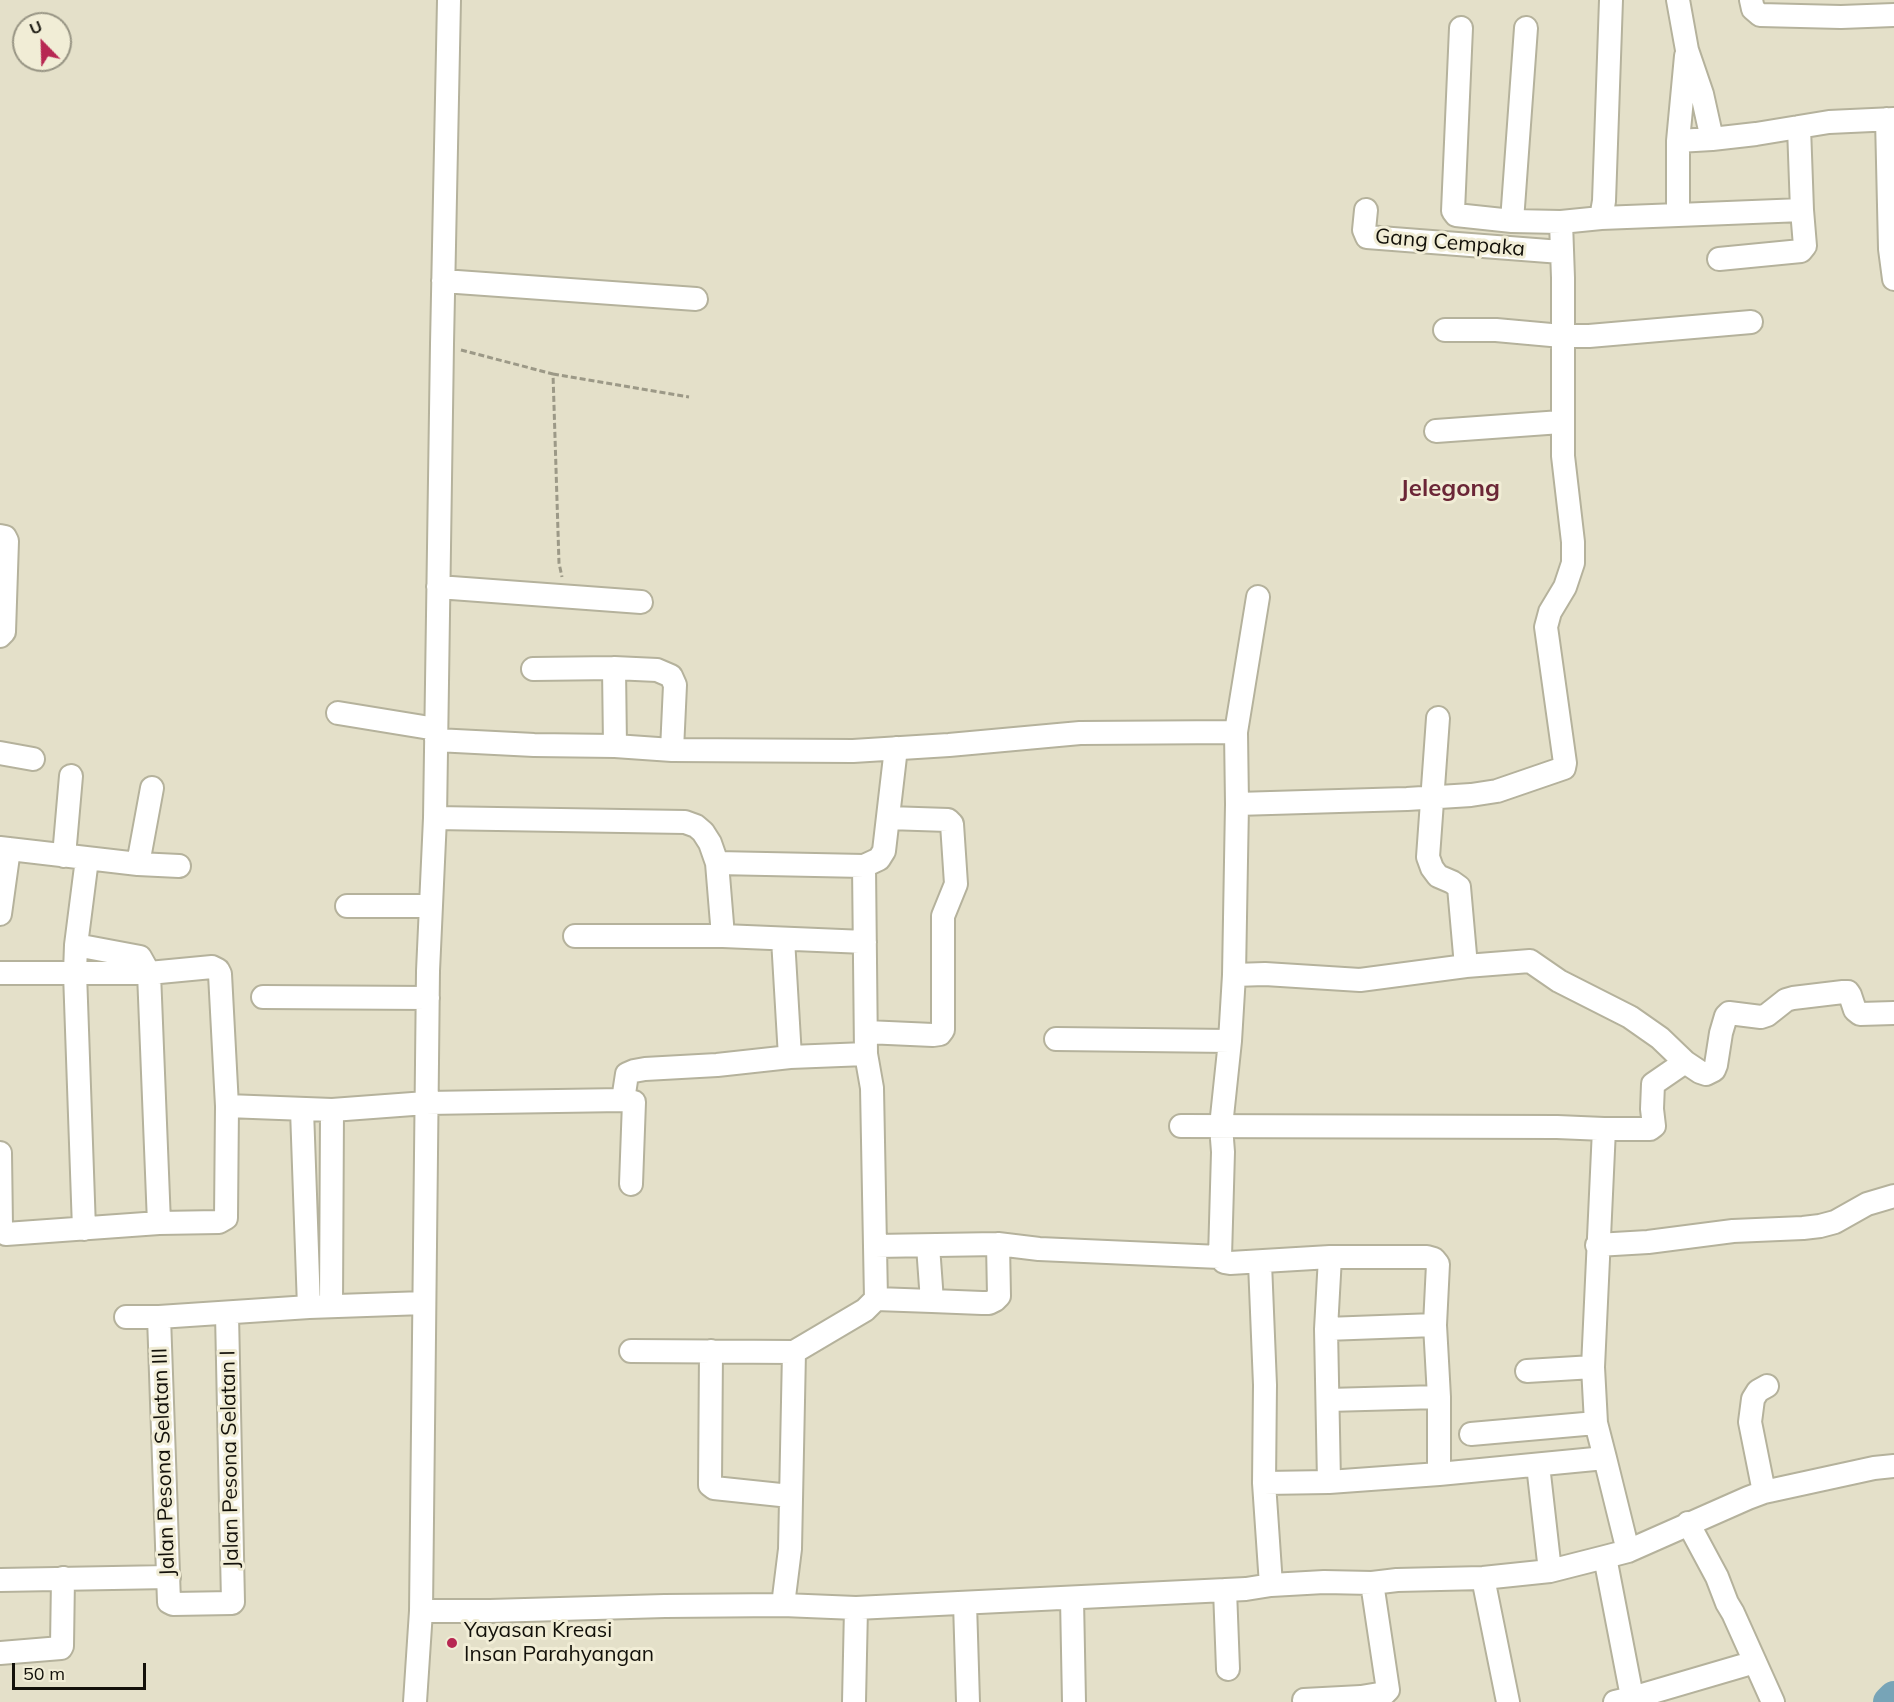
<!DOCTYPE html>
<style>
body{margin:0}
#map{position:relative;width:1894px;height:1702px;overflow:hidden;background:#e4e0c9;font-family:Mulish,sans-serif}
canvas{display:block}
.north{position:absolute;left:12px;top:12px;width:60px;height:60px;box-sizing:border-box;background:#f1edd6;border:2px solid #989584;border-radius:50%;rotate:337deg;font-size:16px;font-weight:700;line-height:24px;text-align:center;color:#13110a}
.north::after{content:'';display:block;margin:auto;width:21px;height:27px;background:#b72752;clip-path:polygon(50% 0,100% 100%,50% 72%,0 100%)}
.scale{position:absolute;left:12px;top:1663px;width:134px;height:27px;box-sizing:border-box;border:3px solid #13110a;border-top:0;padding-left:8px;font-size:18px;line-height:21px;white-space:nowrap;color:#13110a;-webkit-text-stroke:4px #f1edd6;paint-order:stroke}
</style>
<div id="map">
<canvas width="1894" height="1702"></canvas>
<div class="north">U</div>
<div class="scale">50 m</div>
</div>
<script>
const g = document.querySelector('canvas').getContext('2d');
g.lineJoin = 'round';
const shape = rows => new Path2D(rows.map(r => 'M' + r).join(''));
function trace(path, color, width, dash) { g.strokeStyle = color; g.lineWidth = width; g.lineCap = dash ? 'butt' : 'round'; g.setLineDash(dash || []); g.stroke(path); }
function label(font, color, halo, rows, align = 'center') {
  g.font = font + ' Mulish,sans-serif'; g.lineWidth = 6; g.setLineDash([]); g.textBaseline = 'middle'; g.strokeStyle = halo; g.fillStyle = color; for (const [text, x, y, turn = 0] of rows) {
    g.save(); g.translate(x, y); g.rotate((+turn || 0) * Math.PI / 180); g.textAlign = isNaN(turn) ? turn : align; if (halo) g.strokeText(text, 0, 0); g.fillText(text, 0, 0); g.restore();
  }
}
const river = shape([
 [1889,1702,1894,1697]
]);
const path = shape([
 [461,350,553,374,559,563,562,577],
 [553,374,689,397]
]);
const minor = shape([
 [1678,0,1687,50,1702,94,1712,139],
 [1751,0,1753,9,1760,15,1841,17,1894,15],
 [1461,28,1453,211,1456,215,1512,221,1561,222],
 [1887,119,1890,249,1894,279],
 [1678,141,1686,56],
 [1366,210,1364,230,1367,237,1561,252],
 [1678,215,1802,210,1799,127],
 [1601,218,1678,215,1678,141,1712,139,1756,134,1829,122,1894,119],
 [1512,221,1526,28],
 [1719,259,1801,251,1805,246,1802,210],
 [443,281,696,299],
 [1445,330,1496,330,1562,336,1589,336,1751,322],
 [1436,431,1561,422],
 [0,536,5,537,7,541,4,632,0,636],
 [438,587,641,602],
 [614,668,615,746],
 [533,669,614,668,657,670,671,676,675,685,672,750],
 [338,713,436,729],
 [1438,718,1428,857,1432,868,1438,876,1452,882,1459,887,1466,966],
 [436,740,534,745,615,746,672,750,853,751,949,745,1080,733,1236,732],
 [0,753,33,759],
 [1237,804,1407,799,1471,795,1497,791,1564,768,1565,763,1546,627,1550,612,1565,587,1573,563,1573,542,1563,456,1563,278,1561,222,1601,218,1604,201,1611,0],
 [435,818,685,822,696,826,703,832,710,843,717,863,723,936],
 [0,848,138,864,179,866],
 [64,856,71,776],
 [717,863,864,866,879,859,884,851,896,748],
 [138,864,152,788],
 [347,906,431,906],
 [0,914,9,849],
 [575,936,723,936,865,942],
 [783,939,790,1057],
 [76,945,140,957,149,973,159,1223],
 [0,973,149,973,212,967,218,970,220,974,227,1106,226,1218,219,1222,159,1223,6,1234,1,1226,0,1153],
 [1234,975,1265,974,1360,980,1466,966,1530,961,1559,981,1630,1017,1660,1038,1685,1062,1700,1072,1706,1074,1714,1070,1716,1065,1721,1033,1726,1016,1729,1013,1761,1017,1767,1015,1786,1000,1793,998,1843,992,1848,992,1850,995,1855,1010,1860,1014,1894,1013],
 [263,997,428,998],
 [866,1032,933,1035,940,1034,943,1030,943,916,956,884,952,824,948,820,888,818],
 [1056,1039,1230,1041],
 [227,1106,332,1110,426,1103,623,1100],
 [302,1110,309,1307],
 [1181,1126,1557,1127,1604,1129,1650,1129,1654,1126,1652,1109,1653,1084,1685,1062],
 [1604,1129,1593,1367,1596,1423,1605,1458],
 [631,1184,634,1102,623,1100,627,1074,634,1071,645,1069,717,1065,790,1057,866,1054],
 [84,1229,75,973,76,945,87,859],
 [1597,1245,1648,1242,1733,1231,1803,1228,1820,1226,1835,1222,1867,1204,1894,1196],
 [875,1246,998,1244,1039,1249,1220,1257,1224,1262,1230,1263,1330,1257,1427,1257,1434,1259,1438,1264,1435,1325,1439,1397,1439,1474],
 [1220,1257,1223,1152,1221,1126,1230,1041,1234,975,1237,804,1236,732,1258,597],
 [1260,1263,1265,1385,1264,1483,1271,1585],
 [876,1299,932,1301,928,1246],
 [932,1301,982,1303,989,1303,995,1300,999,1296,998,1244],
 [331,1306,332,1110],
 [126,1317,159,1317,309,1307,424,1303],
 [159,1317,169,1602,173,1604,232,1603,233,1602,227,1314],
 [1326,1329,1435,1325],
 [631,1351,794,1352],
 [711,1351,710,1485,714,1488,790,1496],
 [1527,1371,1593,1367],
 [1328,1400,1439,1397],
 [1471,1434,1596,1423],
 [1538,1465,1550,1571],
 [1329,1482,1326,1329,1330,1257],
 [1264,1483,1329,1482,1439,1474,1605,1458,1628,1551],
 [1764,1492,1750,1422,1753,1399,1758,1391,1767,1386],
 [1688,1523,1717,1577,1727,1603,1733,1613,1773,1702],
 [1605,1557,1633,1702],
 [1483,1578,1508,1702],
 [0,1580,169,1577],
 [1225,1590,1228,1669],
 [1072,1599,1074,1702],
 [965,1603,968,1702],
 [783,1605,790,1549,794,1352,865,1310,876,1299,872,1088,866,1054,864,866],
 [421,1611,490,1611,665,1606,783,1605,856,1608,1246,1589,1271,1585,1324,1582,1372,1583,1397,1580,1483,1578,1550,1571,1605,1557,1628,1551,1748,1498,1764,1492,1874,1468,1894,1466],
 [0,1653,61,1648,62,1646,63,1578],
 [1304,1700,1361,1697,1385,1693,1388,1690,1372,1583],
 [415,1702,421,1611,428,971,435,818,442,344,449,0],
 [854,1702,856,1608],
 [1615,1702,1632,1698,1755,1662]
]);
const markers = [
 [452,1643,6,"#b72752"]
];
const streetNames = [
 ["Gang Cempaka",1450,243,5],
 ["Jalan Pesona Selatan I",230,1459,-91],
 ["Jalan Pesona Selatan III",164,1462,-92]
];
const poiNames = [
 ["Yayasan Kreasi",464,1631],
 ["Insan Parahyangan",464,1655]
];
const quarterNames = [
 ["Jelegong",1450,489]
];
trace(river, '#77a4b7', 32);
trace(minor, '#b5b29c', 26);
trace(path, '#9c9987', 3, [6, 3]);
trace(minor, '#fff', 22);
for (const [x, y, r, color] of markers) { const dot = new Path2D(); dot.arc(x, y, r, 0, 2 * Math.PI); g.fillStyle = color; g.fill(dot); trace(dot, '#f1edd6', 2); }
label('21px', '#13110a', '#f1edd6', streetNames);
label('21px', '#13110a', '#f1edd6', poiNames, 'left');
label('bold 24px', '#6b2636', '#f1edd6', quarterNames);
</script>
